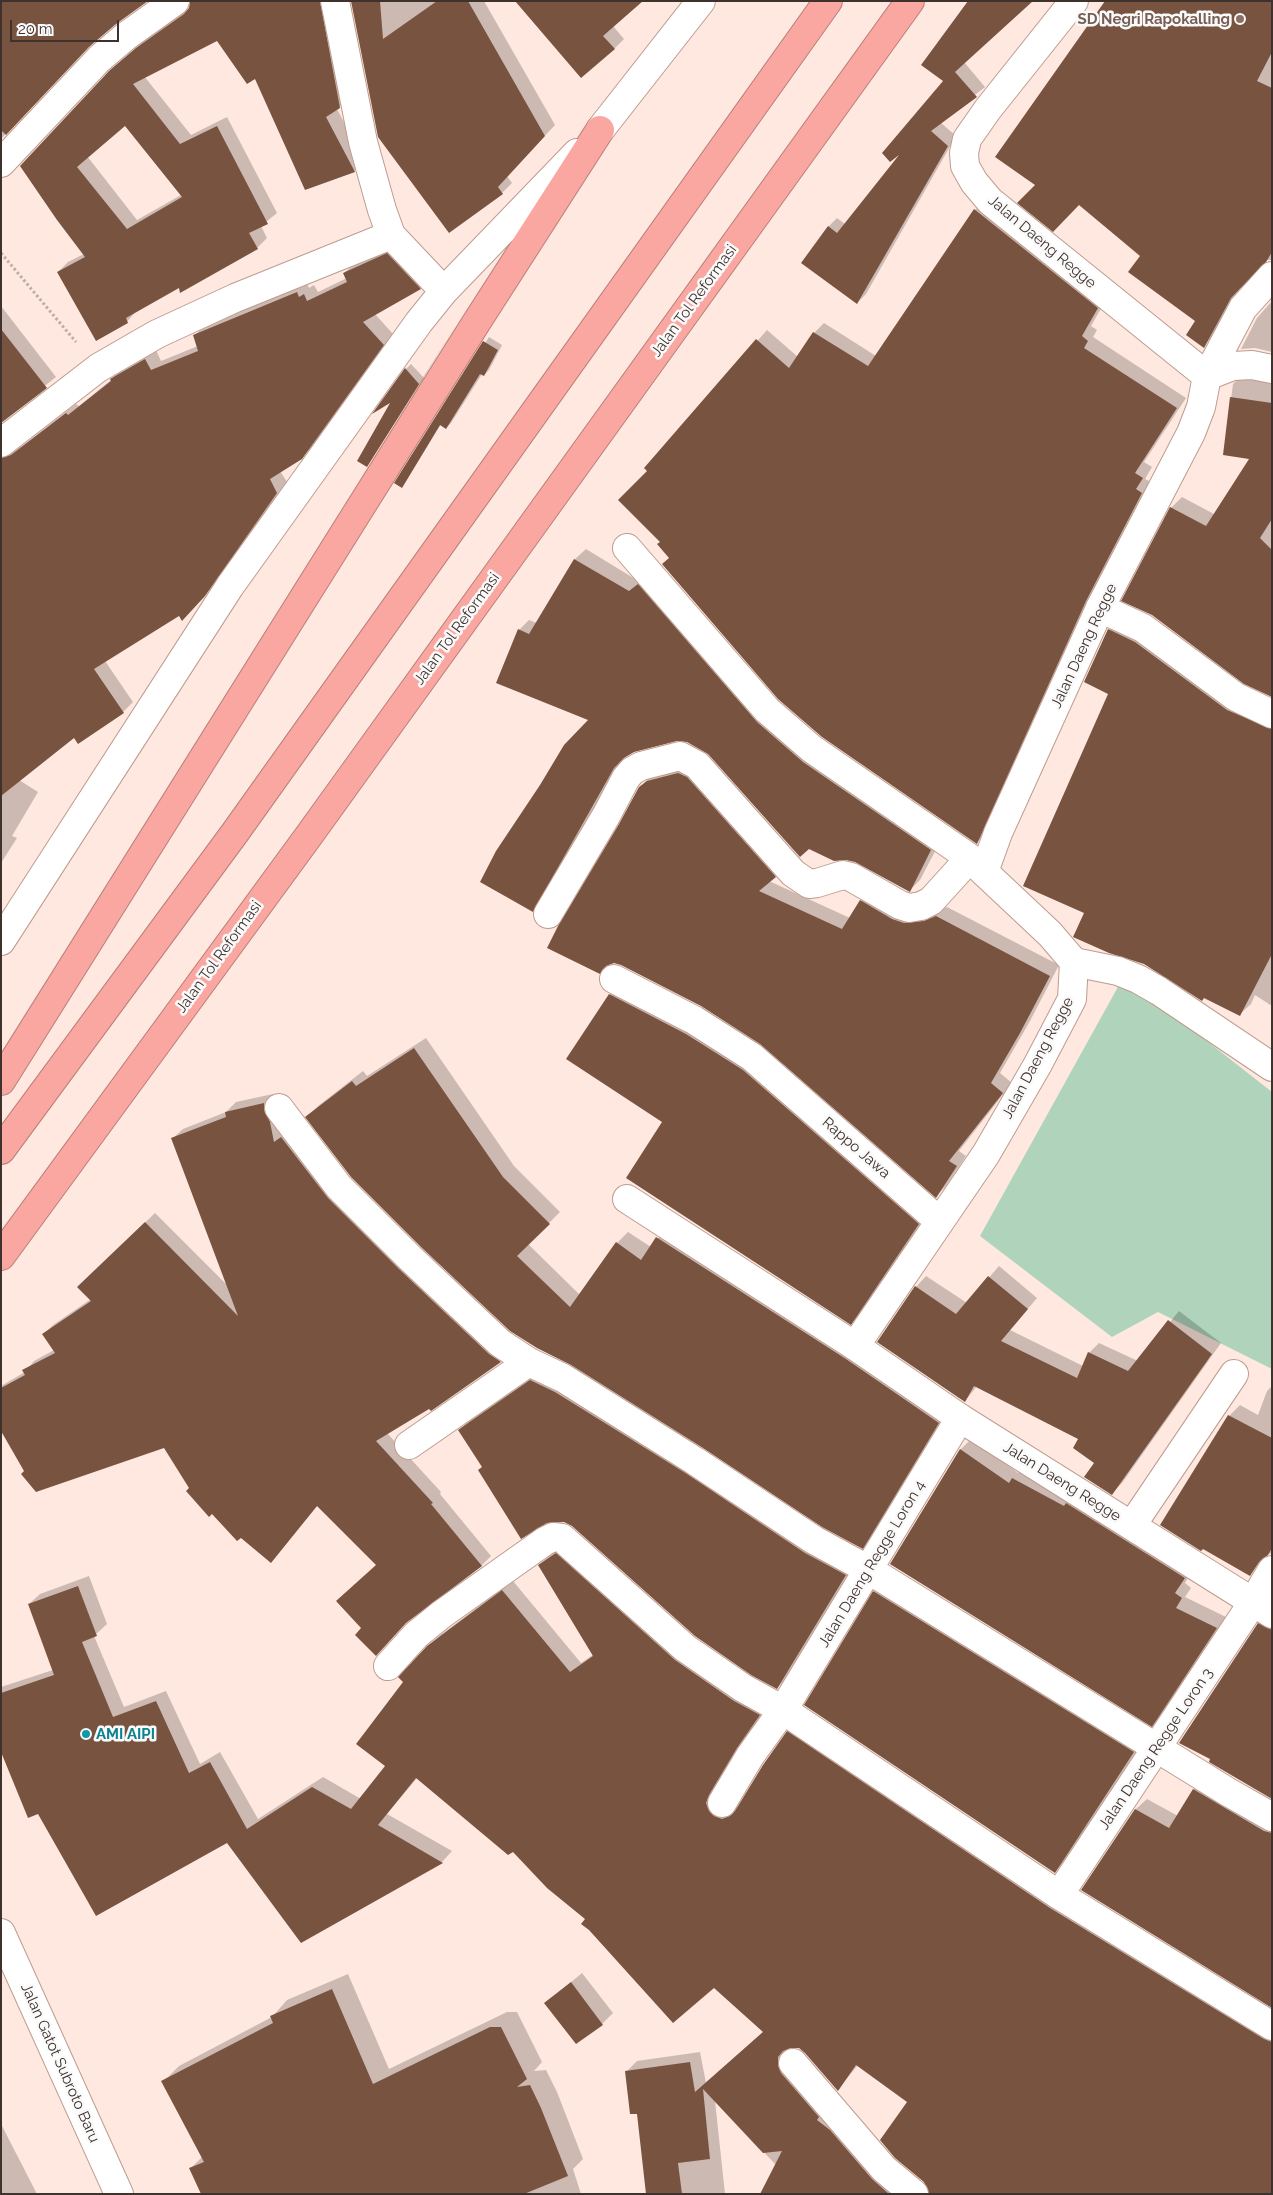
<!DOCTYPE html>
<style>
body{margin:0}
#map{position:relative;width:1273px;height:2195px;overflow:hidden;background:#fee8df;font-family:Raleway,sans-serif}
canvas{display:block}
.frame{position:absolute;inset:0;border:2px solid #3f312c;pointer-events:none}
.scale{position:absolute;left:10px;top:20px;width:109px;height:22px;box-sizing:border-box;border:2px solid #3f312c;border-top:0;padding-left:6px;font-size:15px;line-height:18px;white-space:nowrap;color:#3f312c;-webkit-text-stroke:4px #fafafa;paint-order:stroke}
</style>
<div id="map">
<canvas width="1273" height="2195"></canvas>
<div class="frame"></div>
<div class="scale">20 m</div>
</div>
<script>
const g = document.querySelector('canvas').getContext('2d');
g.lineJoin = 'round';
function paint(path, color) { g.fillStyle = color; g.fill(path, 'evenodd'); }
const shape = rows => new Path2D(rows.map(r => 'M' + r).join(''));
function trace(path, color, width, dash) { g.strokeStyle = color; g.lineWidth = width; g.lineCap = dash ? 'butt' : 'round'; g.setLineDash(dash || []); g.stroke(path); }
function label(font, color, halo, rows, align = 'center') {
  g.font = font + ' Raleway,sans-serif'; g.lineWidth = 5; g.setLineDash([]); g.textBaseline = 'middle'; g.strokeStyle = halo; g.fillStyle = color; for (const [text, x, y, turn = 0] of rows) {
    g.save(); g.translate(x, y); g.rotate((+turn || 0) * Math.PI / 180); g.textAlign = isNaN(turn) ? turn : align; if (halo) g.strokeText(text, 0, 0); g.fillText(text, 0, 0); g.restore();
  }
}
const green = shape([
 [1124,976,1272,1092,1272,1369,1158,1312,1112,1337,980,1236]
]);
const shadow = shape([
 [1,1,115,23,90,45,2,138],
 [192,1,331,1,350,97,337,109,364,161,354,171,306,188,256,77,217,40,144,76,191,135,227,117,277,213,261,226,267,238,257,248,179,286,136,311,127,322,58,272,68,262,84,254,21,166,122,60,147,38,190,8],
 [125,124,181,195,137,220,87,156],
 [352,1,484,1,555,125,507,176,512,183,502,193],
 [516,1,613,26,624,39,614,49],
 [1272,1,1272,260,1266,260,1240,288,1216,333,1205,344,1197,321,1142,256],
 [964,62,985,87,940,122,956,136,866,294,857,303,828,227,837,218,845,224,904,151,944,81],
 [985,200,1107,298,1091,326,1097,330,1093,337,1186,398,1144,462,1152,467,1145,479,1151,482,987,833,977,842,670,558,662,542,649,471,645,468,767,330,798,357,814,333,824,323,876,356,975,210],
 [398,244,430,278,420,288,375,314,393,334,312,447,301,458,280,471,287,482,215,584,192,609,179,614,105,661,133,702,123,712,79,743,74,736,19,780,38,792,12,836,17,838,1,863,1,444,15,449,22,446,76,404,79,406,111,380,121,369,156,350,161,361,198,346,195,335,205,325,307,283,309,288,314,285,318,292,347,278,344,273,355,263],
 [1272,301,1272,352,1255,348,1241,349,1257,318],
 [1,306,56,377,1,421],
 [489,337,502,345,489,370,484,375,482,374,451,423,446,428,441,424,406,481,401,486,396,483],
 [411,364,424,378,367,465,406,369],
 [1244,373,1272,376,1272,695,1171,508,1182,497,1214,514,1251,458,1224,454,1233,384],
 [586,549,640,582,767,712,941,840,920,880,910,890,709,753,688,741,676,740,633,751,624,756,543,900,533,910,590,720,519,630,529,620,537,623,575,559],
 [1119,619,1272,716,1272,1006,1255,995,1251,1004,1240,1014,1085,912,1109,694,1109,630],
 [689,763,785,866,769,881,850,918,861,901,871,891,935,912,947,907,1059,965,1030,1021,1000,1073,1012,1083,959,1151,966,1156,946,1186,936,1196,761,1043,702,1005,622,964,614,962,608,964,599,973,643,784,654,773],
 [621,983,698,1022,929,1212,862,1312,851,1323,610,995],
 [426,1038,514,1166,560,1212,528,1244,580,1295,617,1243,628,1232,651,1247,668,1226,949,1411,873,1536,862,1547,307,1117,318,1106,363,1071,367,1076],
 [273,1094,273,1100,509,1352,500,1361,431,1409,429,1407,387,1433,441,1492,440,1494,491,1556,482,1565,408,1620,363,1628,377,1564,318,1505,271,1561,165,1447,26,1471,1,1415,1,1386,25,1372,34,1361,54,1350,44,1334,53,1325,91,1299,79,1287,155,1213,229,1287,173,1138,183,1129,226,1112,236,1102],
 [999,1266,1037,1298,1010,1330,1083,1366,1089,1353,1099,1343,1138,1361,1179,1311,1221,1343,1122,1483,1112,1493,1096,1463,1080,1439,977,1386,965,1401,916,1287,926,1276,967,1303],
 [541,1371,855,1566,787,1678,777,1688,573,1525,483,1467,459,1430,469,1421],
 [1272,1386,1272,1553,1266,1555,1250,1574,1229,1416,1240,1405,1258,1415,1267,1391],
 [971,1439,1018,1473,1023,1468,1194,1567,1185,1583,1191,1588,1185,1597,1226,1617,1162,1715,1152,1725,891,1564,961,1449],
 [567,1543,770,1704,747,1736,719,1783,734,1808,739,1807,788,1732,798,1722,1272,2027,1272,2194,909,2102,858,2065,838,2089,806,2052,799,2047,788,2047,788,2054,912,2194,761,2194,776,2165,715,2101,725,2194,647,2194,638,2112,626,2072,637,2061,700,2052,706,2083,764,2031,714,1987,586,1919,513,1850,417,1778,387,1814,452,1851,442,1862,302,1941,227,1842,1,1748,1,1687,53,1670,29,1604,40,1594,89,1576,107,1624,94,1636,124,1707,166,1691,200,1764,220,1752,258,1819,323,1777,361,1799,387,1766,405,1682,428,1647,439,1636,513,1581,581,1663,594,1654,539,1566,550,1555],
 [884,1582,1143,1742,1064,1862,1054,1872,874,1592],
 [1269,1614,1272,1615,1272,1797,1259,1624],
 [1204,1779,1272,1818,1272,2006,1083,1890,1136,1809,1147,1799,1178,1816,1194,1789],
 [582,1973,613,2013,602,2024,576,2043,546,2003],
 [348,1974,389,2069,507,2012,517,2012,542,2062,534,2071,546,2070,557,2092,583,2159,573,2169,581,2194,454,2194,191,2168,203,2156,163,2082,179,2066,272,2017,287,2000],
 [1,2124,37,2194,1,2194]
]);
const building = shape([
 [1,1,148,1,116,24,89,47,6,135,1,130],
 [190,1,320,1,340,108,326,117,355,172,305,190,255,79,247,84,217,41,133,84,180,144,217,126,268,224,249,233,258,249,180,293,179,288,126,318,128,323,96,341,57,272,85,257,57,220,20,166,110,70,136,48,184,14,189,8],
 [125,126,182,197,127,229,77,167],
 [351,1,380,1,383,39,437,1,468,1,545,136,498,187,503,194,449,233,378,137],
 [515,1,643,1,603,36,615,49,581,78],
 [968,1,1033,1,955,72,977,97,931,131,948,146,857,304,801,263,828,226,837,233,899,155,890,162,882,153,943,81,921,65],
 [1105,1,1272,1,1272,52,1257,81,1272,88,1272,252,1266,262,1231,298,1204,348,1186,335,1195,321,1128,272,1140,256,1079,205,1053,232,1017,203,1035,185,995,157],
 [974,209,1098,308,1082,336,1088,341,1084,348,1177,408,1135,473,1143,478,1136,489,1142,493,1086,601,977,844,822,737,778,699,662,564,669,558,657,544,660,542,618,500,647,471,644,468,756,339,789,368,813,332,868,366],
 [387,253,421,289,363,322,384,345,302,459,270,479,277,493,205,596,182,621,179,616,94,669,124,713,78,744,74,738,1,796,1,458,11,455,66,413,68,415,111,381,110,379,145,359,151,370,198,351,193,335,297,292,299,297,304,294,307,301,347,282,343,273],
 [457,324,367,467,357,461,390,403,372,414,405,368,419,384],
 [1,329,47,388,1,423],
 [483,341,498,350,484,376,480,374,446,429,440,425,402,488,394,483],
 [1230,397,1272,403,1272,519,1260,538,1272,550,1272,697,1244,684,1152,615,1121,601,1170,507,1206,526,1249,459,1223,455],
 [574,559,629,591,638,584,757,722,803,762,931,850,910,892,855,862,846,860,834,861,809,849,800,857,708,754,687,742,677,741,634,752,624,758,614,768,533,912,480,882,496,851,540,785,564,745,588,720,496,683,518,629,529,634],
 [1108,629,1135,642,1227,710,1272,729,1272,954,1240,1016,1204,998,1202,1001,1144,964,1109,953,1073,937,1084,913,1023,886,1108,694,1084,682],
 [678,773,687,777,776,877,759,891,842,929,860,900,892,919,904,923,924,921,936,916,1050,976,1020,1033,991,1083,1003,1093,949,1161,957,1166,936,1198,760,1044,701,1006,621,965,614,963,606,966,600,974,547,948,558,926,619,824,639,787,647,781],
 [609,994,686,1034,743,1070,919,1224,851,1325,626,1178,662,1122,566,1059],
 [414,1048,503,1177,550,1224,517,1256,570,1307,616,1242,641,1260,656,1237,846,1359,939,1423,863,1549,822,1527,703,1448,571,1365,537,1348,510,1331,421,1247,351,1177,305,1117,352,1081,356,1086],
 [264,1103,264,1110,270,1122,274,1142,281,1137,328,1198,399,1269,489,1354,501,1362,431,1411,429,1409,376,1441,433,1503,431,1504,482,1566,406,1623,376,1656,355,1635,361,1628,336,1601,376,1565,317,1506,271,1563,241,1538,237,1541,212,1514,209,1517,186,1491,189,1488,164,1448,36,1492,21,1474,24,1471,1,1431,1,1388,25,1375,22,1370,55,1353,42,1334,91,1301,77,1287,145,1222,238,1316,171,1138,226,1117,225,1112],
 [988,1276,1028,1309,1001,1341,1077,1378,1088,1352,1128,1371,1168,1320,1212,1354,1112,1495,1084,1477,1094,1463,1073,1448,1078,1439,974,1386,965,1402,877,1342,915,1286,956,1314],
 [530,1380,555,1392,687,1474,805,1553,846,1575,777,1689,751,1675,695,1636,572,1526,564,1522,547,1523,521,1539,478,1470,482,1467,458,1430],
 [1228,1415,1272,1438,1272,1548,1268,1555,1259,1562,1250,1576,1203,1549,1201,1551,1160,1525],
 [960,1449,1009,1483,1012,1478,1064,1506,1066,1503,1185,1578,1175,1593,1182,1598,1176,1608,1217,1628,1152,1727,890,1564],
 [556,1553,675,1660,734,1701,760,1715,737,1748,709,1795,706,1803,709,1811,714,1816,722,1819,730,1816,735,1811,763,1765,787,1731,1050,1908,1264,2039,1272,2042,1272,2194,929,2194,924,2182,895,2158,880,2140,907,2102,856,2065,838,2091,805,2053,799,2048,791,2048,783,2051,778,2057,778,2065,781,2073,819,2117,817,2120,830,2130,872,2179,889,2194,760,2194,782,2151,763,2153,703,2089,710,2159,678,2163,682,2194,646,2194,637,2114,630,2114,625,2071,690,2062,695,2092,763,2032,714,1988,673,2023,589,1930,581,1924,585,1919,547,1888,513,1852,508,1855,416,1778,378,1825,443,1863,301,1943,227,1843,96,1916,38,1814,28,1818,1,1752,1,1693,54,1675,28,1604,78,1586,97,1636,82,1642,113,1717,156,1701,189,1773,210,1762,247,1829,312,1787,351,1809,385,1766,356,1744,403,1682,398,1677,427,1646,502,1590,570,1672,593,1656,538,1565],
 [873,1591,1134,1752,1055,1873,804,1705],
 [1258,1623,1272,1630,1272,1799,1209,1762,1210,1759,1179,1743],
 [1193,1789,1264,1831,1272,1833,1272,2008,1081,1890,1135,1809,1169,1828],
 [571,1982,603,2025,576,2044,544,2003],
 [332,1989,373,2084,490,2027,501,2027,527,2079,517,2087,530,2085,541,2108,568,2176,524,2194,201,2194,189,2168,204,2162,161,2081,273,2023,270,2016]
]);
const path = shape([
 [1,253,76,342]
]);
const minor = shape([
 [335,1,363,142,382,210,391,235,444,291],
 [1,163,99,59,126,36,175,1],
 [1207,376,1243,308,1272,276],
 [1207,376,1233,366,1252,365,1272,369],
 [1,443,98,368,157,334,235,298,391,235],
 [627,548,767,710,812,749,970,858,983,871],
 [1100,608,1143,628,1236,697,1272,714],
 [548,914,606,816,626,778,632,771,641,766,680,756,697,765,793,873,809,884,817,883,843,875,851,877,900,905,909,908,921,906,931,901,970,858],
 [1,941,230,586,419,322,444,291,577,153],
 [1074,962,1118,971,1138,979,1159,991,1272,1067],
 [614,979,694,1020,752,1057,939,1221],
 [279,1108,339,1187,410,1258,500,1343,529,1362,563,1378,695,1461,814,1540,869,1570,1228,1792,1272,1817],
 [627,1199,855,1346],
 [409,1445,529,1362],
 [1132,1525,1234,1374],
 [388,1666,416,1635,442,1614,545,1541,553,1537,562,1538,685,1648,743,1688,783,1710,1059,1895,1272,2026],
 [722,1803,750,1756,783,1710,960,1418],
 [1059,1895,1253,1602,1272,1570],
 [793,2063,884,2169,914,2194]
]);
const tertiary = shape([
 [1074,1,988,109,967,139,964,153,965,166,974,182,990,201,1207,376,1201,407,1191,433,1100,608,998,833,984,872,1050,934,1074,962,1072,999,1038,1064,986,1154,855,1346,960,1418,1272,1614],
 [600,130,701,1],
 [1,1933,119,2194]
]);
const motorway = shape([
 [1,1081,476,323,600,130],
 [1,1150,234,834,828,1],
 [1,1256,310,834,910,1]
]);
const markers = [
 [1240,19,5,"#8d6e63"],
 [86,1734,5,"#0f9aa8"]
];
const educationNames = [
 ["SD Negri Rapokalling",1230,19]
];
const streetNames = [
 ["Jalan Daeng Regge",1042,242,40],
 ["Jalan Tol Reformasi",694,301,-54],
 ["Jalan Tol Reformasi",457,629,-54],
 ["Jalan Daeng Regge",1084,646,-65],
 ["Jalan Tol Reformasi",219,957,-54],
 ["Jalan Daeng Regge",1038,1058,-62],
 ["Rappo Jawa",856,1148,41],
 ["Jalan Daeng Regge",1062,1482,32],
 ["Jalan Daeng Regge Loron 4",872,1564,-59],
 ["Jalan Daeng Regge Loron 3",1156,1749,-56],
 ["Jalan Gatot Subroto Baru",60,2063,66]
];
const cultureNames = [
 ["AMI AIPI",96,1734]
];
paint(green, '#b0d4bb');
paint(shadow, '#0003');
paint(building, '#785340');
trace(minor, '#be9c8f', 30);
trace(tertiary, '#be9c8f', 30);
trace(motorway, '#b97e78', 30);
trace(path, '#bfaca4', 3, [2.5, 2.5]);
trace(minor, '#fff', 28);
trace(tertiary, '#fff', 28);
trace(motorway, '#fba7a1', 28);
for (const [x, y, r, color] of markers) { const dot = new Path2D(); dot.arc(x, y, r, 0, 2 * Math.PI); g.fillStyle = color; g.fill(dot); trace(dot, '#fafafa', 2); }
label('bold 15px', '#785e54', '#fafafa', educationNames, 'right');
label('15px', '#3f312c', '#fafafa', streetNames);
label('bold 15px', '#0d838f', '#fafafa', cultureNames, 'left');
</script>
